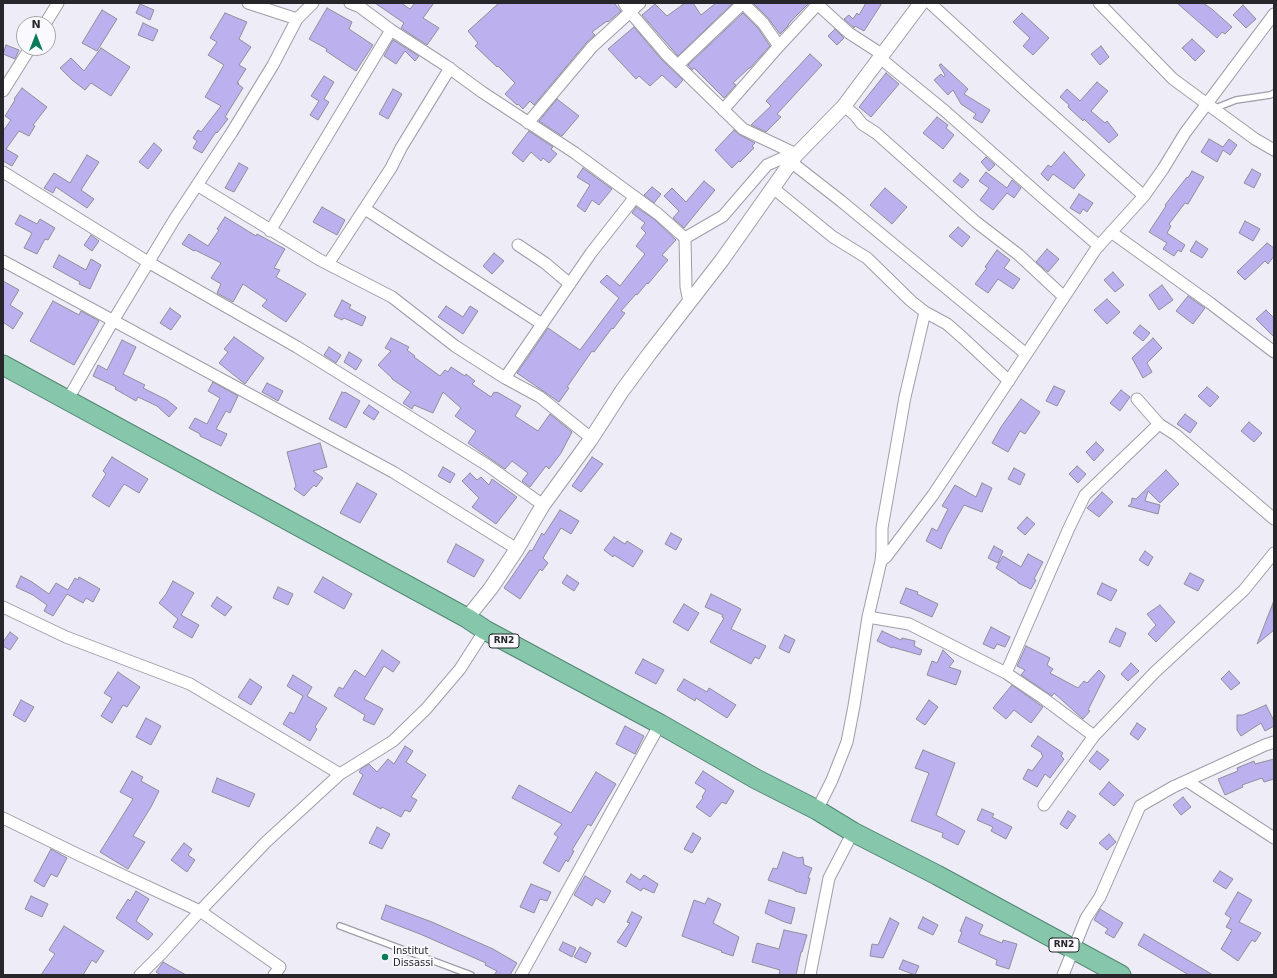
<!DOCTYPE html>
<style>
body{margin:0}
#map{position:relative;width:1277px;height:978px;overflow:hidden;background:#edecf7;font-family:"DejaVu Sans",sans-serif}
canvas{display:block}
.frame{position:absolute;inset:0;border:4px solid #27272b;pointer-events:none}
.north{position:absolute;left:16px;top:16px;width:40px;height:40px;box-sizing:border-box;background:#fafafe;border:1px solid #a6a6aa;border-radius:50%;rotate:0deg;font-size:11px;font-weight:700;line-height:16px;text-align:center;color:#27272b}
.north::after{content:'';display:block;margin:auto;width:14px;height:18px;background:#0a7b57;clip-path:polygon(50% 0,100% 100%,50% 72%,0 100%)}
</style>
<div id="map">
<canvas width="1277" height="978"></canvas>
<div class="frame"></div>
<div class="north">N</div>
</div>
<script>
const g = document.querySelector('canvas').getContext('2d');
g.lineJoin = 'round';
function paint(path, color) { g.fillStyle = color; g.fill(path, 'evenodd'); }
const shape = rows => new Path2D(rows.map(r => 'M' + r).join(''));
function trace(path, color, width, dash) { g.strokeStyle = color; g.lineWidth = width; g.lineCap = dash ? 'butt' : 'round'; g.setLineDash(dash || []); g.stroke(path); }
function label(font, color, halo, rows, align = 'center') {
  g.font = font + ' "DejaVu Sans",sans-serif'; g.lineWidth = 3.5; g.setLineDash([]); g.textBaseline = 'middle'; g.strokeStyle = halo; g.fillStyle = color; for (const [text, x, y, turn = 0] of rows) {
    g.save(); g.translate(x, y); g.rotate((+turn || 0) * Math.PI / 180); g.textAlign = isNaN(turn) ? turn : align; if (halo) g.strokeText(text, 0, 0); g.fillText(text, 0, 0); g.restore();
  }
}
const building = shape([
 [375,3,401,3,410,9,415,3,434,3,423,18,439,28,427,45,401,28,404,23,375,3],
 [499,3,614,3,621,11,608,22,607,21,592,32,595,35,587,42,534,105,530,101,523,109,518,104,517,105,505,94,515,83,498,66,497,67,475,46,478,43,468,31,499,3],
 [685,3,693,3,701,15,716,3,733,3,678,56,642,15,655,4,667,16,685,3],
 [753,3,809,3,794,18,788,25,788,26,780,34,768,18,753,3],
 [866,3,882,3,864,31,855,26,854,28,844,19,849,15,853,19,857,13,859,15,866,3],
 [1177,3,1203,3,1213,10,1232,27,1225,34,1222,32,1217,38,1177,3],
 [140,4,154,10,150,20,136,13,140,4],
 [1243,5,1256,19,1246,28,1233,15,1243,5],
 [327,8,352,22,349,29,373,45,356,71,326,51,327,49,309,39,327,8],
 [102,10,117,19,97,51,82,43,102,10],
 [225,13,247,22,239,39,251,47,239,65,246,69,237,83,239,83,238,84,243,88,225,117,228,119,217,133,216,132,202,153,193,148,197,141,193,138,198,130,201,132,221,106,205,97,224,65,208,55,217,42,210,38,225,13],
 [743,13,758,28,770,46,750,68,749,68,733,83,736,85,724,98,694,68,692,70,688,65,743,13],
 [1022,13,1049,38,1033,55,1023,46,1030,38,1013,22,1022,13],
 [143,23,158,30,153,41,138,35,143,23],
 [634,27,661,59,683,80,676,88,662,75,650,86,639,76,636,79,608,49,634,27],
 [835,29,844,38,837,45,828,36,835,29],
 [1192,39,1205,51,1195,61,1182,48,1192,39],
 [393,40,419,56,415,61,405,51,396,64,384,56,393,40],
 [6,45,19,50,15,59,3,54,6,45],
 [1101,46,1109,57,1100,65,1091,54,1101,46],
 [101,48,130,67,111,96,91,83,85,90,72,80,60,68,71,58,84,71,101,48],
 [810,54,822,65,777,114,781,117,766,132,751,125,771,106,766,101,810,54],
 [941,64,968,89,964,94,990,110,982,123,973,118,976,114,961,104,953,90,948,95,934,80,941,74,944,77,945,75,939,65,941,64],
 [886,73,899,84,871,117,859,107,886,73],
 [324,76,334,82,324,99,329,102,318,120,310,115,319,101,311,96,324,76],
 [1097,82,1108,91,1091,111,1105,123,1107,121,1118,135,1109,143,1084,119,1083,121,1068,107,1069,105,1060,97,1067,89,1080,101,1097,82],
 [22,88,47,107,33,125,35,126,29,136,19,131,6,149,18,156,12,166,3,161,3,131,11,120,5,116,15,100,14,99,22,88],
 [393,89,402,94,388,119,379,114,393,89],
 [557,99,579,116,562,136,539,121,557,99],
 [937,117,948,125,946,128,954,135,943,149,923,133,937,117],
 [734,130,740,135,755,143,752,146,754,148,740,162,739,161,732,168,715,150,734,130],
 [529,131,553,147,551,149,557,154,549,163,543,158,541,161,531,152,523,162,512,153,529,131],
 [1209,139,1223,147,1229,139,1237,145,1230,155,1223,150,1217,162,1201,152,1209,139],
 [154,143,162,150,148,169,139,162,154,143],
 [1064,152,1085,175,1074,189,1053,174,1048,181,1041,174,1048,165,1051,167,1064,152],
 [87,155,99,162,81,190,94,199,87,208,56,187,53,193,44,188,54,173,70,183,87,155],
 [986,157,995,165,989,171,981,162,986,157],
 [239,163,248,168,234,192,225,188,239,163],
 [583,168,612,189,599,205,592,200,585,212,577,206,590,185,577,177,583,168],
 [1252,169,1261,174,1254,188,1244,183,1252,169],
 [1192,171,1204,177,1188,204,1185,203,1169,224,1171,226,1167,233,1185,245,1181,252,1178,250,1174,256,1163,249,1167,243,1149,232,1166,206,1165,205,1187,177,1188,178,1192,171],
 [986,172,1007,188,1012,180,1021,188,1014,198,1007,193,993,210,980,200,989,188,979,181,986,172],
 [960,173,969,180,962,188,953,181,960,173],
 [704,181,715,190,684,228,673,218,679,211,664,196,672,188,686,202,704,181],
 [652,187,661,194,654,203,644,195,652,187],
 [885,188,907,207,892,224,870,205,885,188],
 [1079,194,1093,203,1087,212,1083,209,1080,214,1070,208,1079,194],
 [322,207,345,220,337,235,313,222,322,207],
 [636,207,654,219,676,240,662,255,668,260,648,284,647,283,637,295,636,294,621,311,625,313,613,329,612,328,594,352,592,351,567,387,569,388,559,402,517,373,548,328,580,350,619,298,600,282,607,275,620,286,645,254,636,246,646,233,641,228,645,223,632,213,636,207],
 [20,215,37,224,40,219,55,228,48,240,45,239,37,254,24,248,32,233,15,224,20,215],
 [225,217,256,236,257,234,285,249,274,268,280,270,276,277,306,294,286,322,262,306,267,300,243,284,233,302,217,293,221,284,211,278,221,263,195,250,194,251,182,244,189,234,208,246,219,230,217,229,225,217],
 [1245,221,1260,229,1253,241,1239,233,1245,221],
 [958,227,970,237,962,247,949,236,958,227],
 [91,235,99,241,92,251,84,245,91,235],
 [1196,241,1208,249,1202,258,1190,251,1196,241],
 [1267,243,1274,248,1274,256,1268,264,1265,261,1245,280,1237,272,1267,243],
 [1047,249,1059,259,1048,272,1036,262,1047,249],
 [997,250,1010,260,1004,268,1020,279,1013,289,998,279,988,293,975,284,987,268,985,267,997,250],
 [494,253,504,261,492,274,483,266,494,253],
 [59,255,86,270,91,259,101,265,90,289,79,284,80,282,53,267,59,255],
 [1113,272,1124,285,1115,292,1104,280,1113,272],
 [3,281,19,290,10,305,23,313,13,329,3,322,3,281],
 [1162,285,1173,300,1159,310,1149,295,1162,285],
 [1188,296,1205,308,1193,324,1176,311,1188,296],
 [1107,299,1120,312,1107,324,1094,310,1107,299],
 [342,300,351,305,349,308,366,317,362,326,344,318,342,320,334,316,342,300],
 [53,301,79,315,81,311,99,321,74,365,30,341,53,301],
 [446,306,463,317,470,306,478,311,463,334,438,317,446,306],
 [170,308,181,316,171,330,160,323,170,308],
 [1266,310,1274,318,1274,337,1256,319,1266,310],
 [1140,325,1150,333,1143,341,1133,333,1140,325],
 [234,337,264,358,245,384,219,363,228,352,224,349,234,337],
 [391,338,409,347,407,350,415,356,414,357,440,376,445,370,448,372,451,367,465,376,466,374,475,381,472,384,491,397,494,392,496,393,497,392,521,406,515,416,538,431,550,414,572,432,561,453,549,469,546,466,530,487,522,481,528,473,512,461,505,469,468,443,476,431,455,416,461,408,443,392,433,413,414,405,412,409,403,403,411,392,392,379,392,378,378,365,391,351,385,348,391,338],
 [1153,338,1162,348,1147,363,1152,372,1143,378,1132,358,1153,338],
 [122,340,136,347,123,374,145,385,143,388,167,400,177,408,169,417,157,406,138,397,136,401,115,389,116,387,93,376,98,365,107,370,122,340],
 [329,347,341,355,336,363,324,355,329,347],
 [349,352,362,360,356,370,344,362,349,352],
 [213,382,238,396,230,413,226,411,216,429,227,434,221,446,200,436,200,434,189,428,195,418,207,424,220,398,208,391,213,382],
 [267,383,283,391,278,401,262,392,267,383],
 [1054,386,1065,391,1057,406,1046,401,1054,386],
 [1207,387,1219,397,1210,407,1198,396,1207,387],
 [1121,390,1130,397,1120,411,1110,403,1121,390],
 [342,392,344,393,345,392,360,401,346,428,329,419,342,392],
 [1021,399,1040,412,1025,434,1020,431,1008,452,992,443,1001,427,1021,399],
 [369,405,379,412,374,420,363,413,369,405],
 [1185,414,1197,423,1190,433,1177,424,1185,414],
 [1249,422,1262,433,1254,442,1241,431,1249,422],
 [1096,442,1104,450,1094,461,1086,452,1096,442],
 [320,443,327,467,313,471,323,478,316,487,314,485,304,496,294,489,296,486,287,452,320,443],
 [112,457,148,479,139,493,124,484,109,507,92,496,106,474,103,471,112,457],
 [592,457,603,464,581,492,572,486,592,457],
 [1077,466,1086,474,1078,483,1069,474,1077,466],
 [443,467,455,474,450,483,438,476,443,467],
 [1014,468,1025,474,1020,485,1008,479,1014,468],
 [1166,470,1179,484,1160,503,1148,491,1145,501,1160,505,1158,514,1128,506,1131,504,1132,498,1136,499,1166,470],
 [470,473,477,480,481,477,489,485,492,479,517,497,496,524,472,507,479,498,462,481,470,473],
 [357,483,377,494,360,523,340,513,357,483],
 [982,483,992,488,982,512,964,505,947,535,941,549,926,541,932,528,937,531,948,509,942,506,955,485,976,497,982,483],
 [1102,492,1113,502,1099,517,1087,508,1102,492],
 [560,510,579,521,571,534,561,528,543,558,548,563,542,571,540,569,520,599,504,588,530,550,532,551,542,533,544,535,560,510],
 [1027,517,1035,524,1025,535,1017,528,1027,517],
 [671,533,682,539,676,550,665,544,671,533],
 [614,537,625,544,627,541,643,551,633,567,614,555,613,557,604,550,614,537],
 [456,544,484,560,474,577,447,562,456,544],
 [994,546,1003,551,998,563,988,558,994,546],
 [1145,551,1153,557,1148,566,1139,560,1145,551],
 [1028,554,1043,562,1034,579,1036,580,1031,589,1018,583,1018,582,996,568,1003,556,1021,567,1028,554],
 [1190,573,1204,580,1198,591,1184,584,1190,573],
 [567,575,579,583,574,591,562,583,567,575],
 [21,576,32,582,49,594,56,583,68,590,75,578,78,580,79,577,100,589,93,602,86,598,83,603,67,594,53,616,44,611,47,605,33,595,16,587,21,576],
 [323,577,352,594,344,609,314,592,323,577],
 [173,581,194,593,181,615,199,625,192,638,173,627,178,619,159,603,166,594,173,581],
 [1102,583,1117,590,1111,601,1097,594,1102,583],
 [278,587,293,594,288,605,273,598,278,587],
 [906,588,918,592,917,594,938,604,932,617,900,603,906,588],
 [711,594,741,609,731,629,766,646,759,659,755,657,751,664,710,642,724,618,722,617,723,615,705,607,711,594],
 [217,597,232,607,225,616,211,606,217,597],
 [1273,603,1274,630,1257,644,1273,603],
 [684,604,699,613,688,631,673,622,684,604],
 [1160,605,1175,622,1156,642,1148,634,1156,625,1147,614,1160,605],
 [991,627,1010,637,1005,647,997,644,994,649,983,644,991,627],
 [1116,628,1126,633,1120,647,1109,642,1116,628],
 [882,631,901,640,902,638,915,641,914,646,922,650,920,655,892,647,892,648,877,641,882,631],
 [10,632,18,638,10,650,3,646,3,642,10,632],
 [785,635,795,640,789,653,779,648,785,635],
 [1026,646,1050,658,1047,665,1053,669,1050,673,1078,688,1084,681,1087,683,1099,670,1105,676,1088,710,1090,711,1083,719,1054,693,1052,696,1021,675,1025,670,1017,666,1026,646],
 [382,650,400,662,393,672,384,666,364,699,383,709,374,725,363,720,365,715,334,696,339,687,343,689,355,670,365,677,382,650],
 [943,650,954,661,949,667,961,671,956,685,927,675,932,661,937,663,943,650],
 [643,659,664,670,656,684,635,673,643,659],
 [1131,663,1139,671,1128,681,1121,674,1131,663],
 [1229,671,1240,683,1231,690,1221,679,1229,671],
 [118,672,140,687,127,707,123,705,112,723,101,716,112,698,104,693,118,672],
 [293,675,312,687,307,696,327,708,315,727,317,729,310,741,283,724,290,712,294,714,303,696,287,686,293,675],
 [250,679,262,687,251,705,238,697,250,679],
 [684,679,707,692,709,688,736,705,727,718,696,698,695,701,677,690,684,679],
 [1012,685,1043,707,1031,723,1014,710,1006,719,993,708,1012,685],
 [21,700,34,707,25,722,13,715,21,700],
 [929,700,938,707,925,725,916,719,929,700],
 [1266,705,1274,721,1274,726,1265,731,1261,723,1241,736,1237,730,1237,715,1243,715,1266,705],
 [146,718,161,726,151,745,136,737,146,718],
 [1137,723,1146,729,1138,740,1130,734,1137,723],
 [625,726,644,736,635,754,616,744,625,726],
 [1038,736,1063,753,1061,756,1064,759,1050,778,1045,774,1037,787,1023,779,1028,769,1032,771,1043,756,1041,754,1042,753,1031,746,1038,736],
 [405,746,413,751,406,762,426,775,411,797,417,800,410,812,405,810,401,817,382,807,381,809,353,794,363,775,359,772,362,768,369,764,377,772,388,759,394,764,405,746],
 [923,750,955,763,936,815,965,831,958,845,942,837,943,833,911,821,929,773,915,768,923,750],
 [1097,751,1109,760,1100,770,1089,761,1097,751],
 [1274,759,1274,779,1264,782,1262,778,1242,785,1243,787,1225,795,1218,779,1238,771,1237,768,1254,761,1255,764,1274,759],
 [132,771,143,777,141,781,159,791,151,807,133,836,145,842,128,869,100,852,133,799,120,792,132,771],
 [703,771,734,791,726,804,722,802,710,817,696,807,703,798,702,797,706,790,695,783,703,771],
 [596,772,616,784,591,826,588,824,572,850,574,851,568,862,566,860,559,872,543,863,558,837,554,834,562,824,512,798,519,785,571,813,596,772],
 [217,778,255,794,249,807,212,792,217,778],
 [1109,782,1124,795,1114,806,1099,794,1109,782],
 [1183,797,1191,807,1181,815,1173,805,1183,797],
 [982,809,994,814,992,817,1012,827,1006,839,991,831,993,827,977,820,982,809],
 [1068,811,1076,816,1067,829,1060,824,1068,811],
 [377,827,390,834,382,849,369,843,377,827],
 [693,833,701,838,692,853,684,849,693,833],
 [1109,834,1116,842,1107,850,1099,843,1109,834],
 [184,843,192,849,188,855,195,860,187,872,171,860,184,843],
 [51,849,67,858,57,877,51,874,44,887,34,881,51,849],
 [783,852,798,858,803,857,804,865,812,868,808,878,810,878,806,894,795,891,795,890,768,880,773,868,777,869,783,852],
 [1220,871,1233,879,1226,889,1213,881,1220,871],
 [631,874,640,880,644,875,658,884,654,893,643,888,641,891,626,882,631,874],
 [585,876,611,891,604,903,596,898,592,906,574,895,585,876],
 [531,884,551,892,547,901,540,899,534,913,520,907,531,884],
 [136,891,149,899,136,921,153,934,148,940,116,918,128,899,130,901,136,891],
 [1238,892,1252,900,1239,922,1261,933,1255,942,1252,940,1238,961,1221,949,1232,930,1226,927,1231,918,1225,914,1238,892],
 [31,896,48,904,42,917,25,909,31,896],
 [708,898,721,904,713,923,739,937,733,956,721,952,722,951,682,936,694,900,705,904,708,898],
 [769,900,795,908,791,924,782,921,765,913,769,900],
 [386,905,432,922,493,949,517,963,510,975,494,975,497,971,485,965,486,963,420,934,381,919,386,905],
 [1100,909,1123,923,1114,938,1105,933,1108,929,1094,920,1100,909],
 [632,912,642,917,626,947,617,942,630,923,627,922,632,912],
 [923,917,938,925,933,935,918,928,923,917],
 [966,917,983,925,979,934,1002,943,1003,940,1017,944,1009,969,996,965,997,960,958,942,962,932,960,931,966,917],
 [890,918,899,923,883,958,870,956,872,944,878,945,890,918],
 [64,926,104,951,96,963,92,960,83,975,41,975,55,954,49,950,64,926],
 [784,930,807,935,802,952,801,952,796,975,779,975,780,970,752,962,757,943,779,949,784,930],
 [1144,934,1181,956,1213,975,1189,975,1138,945,1144,934],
 [563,942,576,948,572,957,559,950,563,942],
 [580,947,591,953,586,963,574,957,580,947],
 [903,960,919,966,915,975,899,969,903,960],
 [163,962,186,975,161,975,156,972,163,962]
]);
const service = shape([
 [1213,109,1236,100,1270,95,1274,93],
 [340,926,471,975]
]);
const minor = shape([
 [248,3,297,19],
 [350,3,360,7,391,30,445,65,482,92,575,153,658,214,685,238,686,287,689,302],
 [624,3,630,12,666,54,743,129,794,153,796,155],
 [743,3,763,23,779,46],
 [816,3,849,33,883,55],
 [930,3,1028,93,1144,196],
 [1099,3,1173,79,1255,139,1274,150],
 [45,24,58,3],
 [880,58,945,111,1042,197,1099,246],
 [678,65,743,3],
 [3,91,30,48],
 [844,106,855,115,862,124,876,133,976,222,1019,255,1064,297],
 [723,110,779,46,817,5],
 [528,123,592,47,640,3],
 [791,162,841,201,1026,354],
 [3,172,148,262,297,347,487,465,543,505],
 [197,185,320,260,392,297,455,346,505,378,540,397,591,438],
 [773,188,833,237,867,258,911,301,925,312,947,324,963,338,1009,381],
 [365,209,542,324],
 [270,231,391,30],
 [1111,232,1210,303,1274,352],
 [685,238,723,216,767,165,794,153],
 [518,245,545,263,570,284],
 [3,261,393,472,517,549],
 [328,264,391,168,401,148,450,68],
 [505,378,591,253,635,197],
 [68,399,113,321,174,220,232,132,273,65,297,19,313,3],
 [1137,399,1159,424,1176,435,1274,519],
 [881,561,882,550,882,528,905,397,925,312],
 [3,607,66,637,190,684,340,774],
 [868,617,909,624,1006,673,1043,698,1094,736],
 [1006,673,1069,528,1085,495,1159,424],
 [1187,781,1274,838],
 [1044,805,1094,736,1155,672,1244,590,1274,553],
 [817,810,832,780,847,742,854,706,868,617,881,561,886,557,933,495,1096,249,1144,196,1163,169,1185,133,1274,14],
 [3,818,79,855,200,911,280,967,274,975],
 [140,975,162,953,200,911,266,842,340,774,393,741,426,709,460,669,485,630],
 [521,975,660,724],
 [810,975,829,878,853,832],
 [1063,975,1086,918,1100,897,1140,806,1173,787,1265,745,1274,742]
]);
const tertiary = shape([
 [467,618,491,588,517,549,543,505,591,439,622,391,650,353,722,260,796,155,844,106,921,3]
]);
const trunk = shape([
 [3,365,467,618,485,630,660,724,756,779,817,810,853,832,937,875,1121,975]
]);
const markers = [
 [385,957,4,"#0a7b57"]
];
const shields = [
 [504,641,30],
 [1064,945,30]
];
const shieldNames = [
 ["RN2",504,641],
 ["RN2",1064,945]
];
const poiNames = [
 ["Institut",393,951],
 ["Dissassi",393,963]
];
paint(building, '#bcb1ee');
trace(building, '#908e99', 1);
trace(service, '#9f9ea8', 8);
trace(minor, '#9f9ea8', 13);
trace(tertiary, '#9f9ea8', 16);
trace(trunk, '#518671', 21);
trace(service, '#fff', 5.5);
trace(minor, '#fff', 11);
trace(tertiary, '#fff', 14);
trace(trunk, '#86c7ab', 19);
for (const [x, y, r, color] of markers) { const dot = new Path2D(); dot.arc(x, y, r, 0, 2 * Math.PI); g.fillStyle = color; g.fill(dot); trace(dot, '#fafafe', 1.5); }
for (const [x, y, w] of shields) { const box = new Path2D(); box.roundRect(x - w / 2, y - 7, w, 14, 3); g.fillStyle = '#fafafe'; g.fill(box); trace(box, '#27272b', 1); }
label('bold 9px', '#27272b', null, shieldNames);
label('10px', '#27272b', '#fafafe', poiNames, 'left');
</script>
